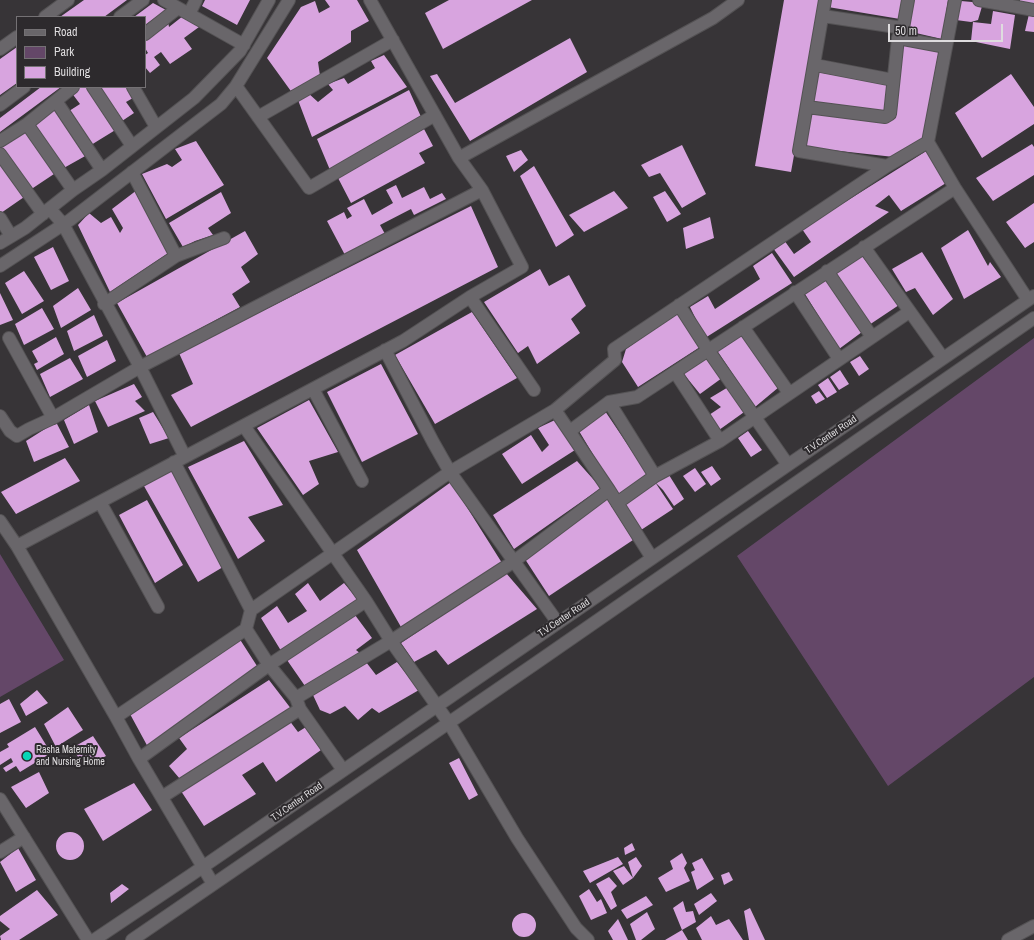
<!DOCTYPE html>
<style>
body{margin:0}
#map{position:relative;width:1034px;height:940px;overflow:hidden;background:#373437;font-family:"Archivo Narrow",sans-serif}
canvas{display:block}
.legend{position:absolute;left:16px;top:16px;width:130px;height:72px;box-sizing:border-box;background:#2d2a2d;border:1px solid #747174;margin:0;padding:5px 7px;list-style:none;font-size:12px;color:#dedcde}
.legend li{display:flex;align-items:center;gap:8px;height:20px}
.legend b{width:20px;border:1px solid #747174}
.scale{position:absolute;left:888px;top:24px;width:115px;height:18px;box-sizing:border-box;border:2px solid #dedcde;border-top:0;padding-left:5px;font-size:12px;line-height:14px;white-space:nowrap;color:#dedcde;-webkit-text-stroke:3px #2d2a2d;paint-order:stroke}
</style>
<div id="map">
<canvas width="1034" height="940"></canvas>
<ul class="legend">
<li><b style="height:5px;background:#69666a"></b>Road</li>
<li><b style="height:11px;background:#644768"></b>Park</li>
<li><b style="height:11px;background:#d8a4df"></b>Building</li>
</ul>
<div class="scale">50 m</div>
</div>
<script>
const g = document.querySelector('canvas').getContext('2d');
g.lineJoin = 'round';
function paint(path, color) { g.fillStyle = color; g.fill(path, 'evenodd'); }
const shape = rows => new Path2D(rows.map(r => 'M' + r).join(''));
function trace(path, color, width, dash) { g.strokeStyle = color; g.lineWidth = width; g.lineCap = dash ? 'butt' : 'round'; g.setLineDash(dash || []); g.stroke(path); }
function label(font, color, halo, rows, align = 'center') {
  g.font = font + ' "Archivo Narrow",sans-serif'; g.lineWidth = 4; g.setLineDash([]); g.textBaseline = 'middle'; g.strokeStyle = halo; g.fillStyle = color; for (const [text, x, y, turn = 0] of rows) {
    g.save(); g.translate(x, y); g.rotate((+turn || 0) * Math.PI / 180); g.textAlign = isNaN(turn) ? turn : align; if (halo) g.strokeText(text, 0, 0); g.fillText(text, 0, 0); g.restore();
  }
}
const green = shape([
 [1034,338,1034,677,888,786,737,556],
 [0,554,64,660,0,697]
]);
const building = shape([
 [84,0,127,0,104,17,60,17],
 [205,0,250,0,237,25,202,6],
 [325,0,357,0,369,21,351,31,351,42,318,62,320,76,293,94,267,58,301,7,315,1,319,13,330,7],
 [449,0,532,0,443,49,425,13],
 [784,0,822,0,791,172,755,166],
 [830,0,905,0,900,19,828,7],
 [912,0,948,0,942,39,907,31],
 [1020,0,1034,0,1034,4,1020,1],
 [961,1,983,3,978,20,971,22,956,20],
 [153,3,166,10,145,25,145,17,134,17],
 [993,11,1015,15,1010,49,971,41,973,22,991,24],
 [1029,14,1034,15,1034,32,1025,31],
 [183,16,199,27,184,38,192,49,170,64,161,52,154,57,160,65,150,73,145,67,145,55,148,53,145,48,145,38,168,22,169,27],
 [570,38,587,72,470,141,430,76,437,74,455,103],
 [902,44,939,50,922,141,894,157,804,147,811,109,888,120],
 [17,47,17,83,0,95,0,59],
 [384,55,407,87,312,137,298,100,308,93,318,102,333,90,328,84,344,78,348,84,375,68,371,61],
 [817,72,889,84,885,113,812,101],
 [1011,74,1034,107,1034,124,982,158,955,113],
 [41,87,61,87,0,132,0,118],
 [77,87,90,87,117,129,91,145,66,113,80,104,71,92],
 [96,87,126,87,133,98,126,102,134,113,119,123],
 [409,90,422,119,330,170,317,139],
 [55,105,87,155,62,169,32,124],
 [25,129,57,172,30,190,0,148,0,146],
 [424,129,433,146,419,153,425,163,351,203,337,176],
 [196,141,224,185,166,219,142,174,167,164,172,167,182,160,175,149],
 [1032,144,1034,147,1034,175,993,201,976,178],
 [682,145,706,194,682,208,660,173,649,177,641,165],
 [521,150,528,160,514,172,506,156],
 [928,150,946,183,901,211,889,195,875,206,889,212,794,277,773,248,784,240,794,254,811,242,802,229],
 [0,159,27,195,1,213,0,211],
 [534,166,574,235,556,247,520,176],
 [396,185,402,198,424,187,430,199,442,193,446,199,414,215,411,209,380,225,385,234,345,255,327,221,344,212,347,219,352,216,347,208,364,199,372,215,393,203,386,190],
 [137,190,170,252,110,292,78,225,89,213,101,223,111,217,120,233,123,228,112,209],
 [614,191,628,208,584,232,569,215],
 [665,191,681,214,667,222,653,197],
 [221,192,231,213,208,228,213,235,195,241,183,247,169,223],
 [1034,203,1034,242,1025,248,1006,222],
 [471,206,498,267,191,427,171,395,193,384,179,353],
 [710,217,714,238,686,249,683,228],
 [968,230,988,266,990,262,1001,277,964,299,941,248],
 [245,231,258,254,241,267,250,282,232,294,240,307,147,357,117,303],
 [53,247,69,281,51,290,34,257],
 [922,252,953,299,933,315,915,288,906,292,892,269],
 [772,253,792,283,705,338,690,307,708,296,715,309,760,279,753,266],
 [862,256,899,305,869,325,836,273],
 [540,269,549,286,569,275,586,306,571,319,580,333,537,364,528,346,518,353,484,302],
 [24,271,44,301,22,314,5,283],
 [827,278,862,332,839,349,805,294],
 [78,288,91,310,61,328,53,306],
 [0,293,13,320,0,325],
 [42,308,54,329,24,345,15,324],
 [472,312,517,378,435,424,395,355],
 [678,312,700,347,638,387,622,362,626,349],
 [94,315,103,336,74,351,67,331],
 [742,333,779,387,755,407,716,349],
 [56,337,64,354,37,370,34,364,38,362,32,351],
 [107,340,116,361,87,377,78,356],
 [860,356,869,369,859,376,850,362],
 [707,357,722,378,700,394,683,373],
 [70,358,83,379,50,397,40,374],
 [381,364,418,434,362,462,327,392],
 [840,370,849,384,839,390,830,377],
 [828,378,837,392,827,398,818,385],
 [134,384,142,397,135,401,145,411,108,427,95,401],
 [730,386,747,410,719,430,709,415,721,407,710,398],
 [819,391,825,399,816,404,811,396],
 [309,400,338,452,309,461,319,484,303,495,257,428],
 [89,405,98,432,74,444,64,420],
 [605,411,648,475,618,496,579,431],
 [153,412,169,438,150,444,139,418],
 [555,420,575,450,522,484,502,454,531,435,542,452,549,445,538,428],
 [56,422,69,447,34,462,26,441],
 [748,431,762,450,751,457,738,438],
 [244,441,283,505,248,517,265,541,238,559,188,467],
 [65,458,80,481,16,514,1,492],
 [577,461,601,488,514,549,493,515],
 [712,466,721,479,711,486,701,472],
 [695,468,706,484,695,492,683,476],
 [173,469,223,567,198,582,144,486],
 [669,475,684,499,674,506,663,490,655,482],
 [451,482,502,563,401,627,357,550],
 [655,482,673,509,641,530,623,504],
 [606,497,633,540,549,596,523,556],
 [147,500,183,565,155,583,119,515],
 [506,573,537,609,448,665,436,650,414,662,401,643],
 [308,583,320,601,344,583,358,600,283,654,261,618,277,606,288,623,307,611,295,594],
 [355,615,372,638,356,650,361,654,305,686,287,660],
 [239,638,257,666,149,749,130,714],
 [366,662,376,675,397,662,419,690,379,713,372,708,358,720,345,706,330,714,320,710,313,695],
 [269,680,292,710,180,779,169,766,187,749,179,738],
 [37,690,48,703,26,716,20,704],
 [9,699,21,722,0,733,0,704],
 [68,707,83,730,56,747,44,724],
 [289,720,298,732,306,727,321,750,276,782,263,762,242,775,256,794,204,826,181,791],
 [35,727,51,753,20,772,16,766,6,772,3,768,13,762,11,758,0,765,0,752,9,747,7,744],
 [93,736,106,756,85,767,72,748],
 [459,758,478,795,469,800,449,763],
 [39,772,49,793,26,808,11,787],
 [134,783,152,810,103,841,84,809],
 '56 846a14 14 0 1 1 28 0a14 14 0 1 1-28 0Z',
 [632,843,635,850,625,855,624,848],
 [18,848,36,880,16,892,0,862],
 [682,853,687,863,684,868,690,881,666,892,658,878,673,869,670,861],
 [618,857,623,864,590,883,583,871],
 [636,857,642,866,633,878,628,862],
 [702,858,714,879,697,890,691,872,695,870,692,863],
 [624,866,633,878,623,885,613,871],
 [729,872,733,880,724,885,721,875],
 [609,877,617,886,611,892,617,906,611,910,596,884],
 [122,884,129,889,111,903,110,893],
 [589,889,597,902,601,899,607,913,591,920,579,896],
 [37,890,58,915,19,940,1,940,0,936,10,929,0,921,0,916],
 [711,893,717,901,699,915,694,904],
 [646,896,653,905,627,919,621,910],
 [683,901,686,912,693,911,696,922,682,930,673,908],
 [750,908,765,940,749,940,744,911],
 [647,912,655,929,641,940,636,940,630,924],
 '512 925a12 12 0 1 1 24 0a12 12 0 1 1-24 0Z',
 [711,916,716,925,729,919,743,940,702,940,696,928],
 [618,919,628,940,613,940,608,931],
 [682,930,688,940,665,940]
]);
const minor = shape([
 [164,0,244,45],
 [825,0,799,151,887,166],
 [955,0,928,142,955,188,1028,300],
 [979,0,1034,10],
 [189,14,196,0],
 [823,16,903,28],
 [45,17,68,0],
 [120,17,143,0],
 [145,34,178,8],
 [898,38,946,47],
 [0,49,17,37],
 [815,65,893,80],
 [236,86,309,188,435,115],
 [93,87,132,146],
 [133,87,156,127],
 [56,101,102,170],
 [0,105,24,87],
 [807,107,885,117,890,114,898,38,903,28,908,0],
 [258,117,393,40],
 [27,124,73,190],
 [0,141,27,124,73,87],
 [0,154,43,214],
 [459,158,713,18,738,0],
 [132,172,176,256],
 [50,209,63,224,140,367,185,457],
 [0,218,11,236],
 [0,243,25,228,73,190,102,170,194,98,240,51,269,0],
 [864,247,943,358],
 [0,266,70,220,221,104,236,86,289,0],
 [827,271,872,337],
 [795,292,839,359],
 [470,297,534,390],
 [104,304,176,256,224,238],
 [679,305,708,350,788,465],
 [743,327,789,393],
 [9,338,53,418],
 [385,350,433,442,450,472,558,623],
 [675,372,720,441],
 [313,389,362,481],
 [609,402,655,476],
 [555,410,609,490,652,558],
 [0,416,10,431,17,436,29,429,53,418,140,367,482,190],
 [244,426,366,601,391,641,449,723,517,838,576,928,588,940],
 [570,431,609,402,637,397,955,188],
 [174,462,251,610],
 [100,502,158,607],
 [617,503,655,476,720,441,909,312],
 [0,521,17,546,116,717,139,759,213,884],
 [17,546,403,341,470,297,522,267,482,190,459,158,370,0],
 [246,629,269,665,296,698,300,709,343,770],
 [296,698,391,641,513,562,609,490],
 [116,717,246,629,251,610,450,472,555,410,615,360,614,349,887,166,928,142],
 [139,759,269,665,366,601],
 [162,797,300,709],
 [0,799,88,940],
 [0,852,24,837],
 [94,940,191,875,1034,296],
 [132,940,536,663,1034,318],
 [1008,940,1034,926]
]);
const markers = [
 [27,756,5,"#07d5b6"]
];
const streetNames = [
 ["T.V.Center Road",831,435,-34],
 ["T.V.Center Road",564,618,-34],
 ["T.V.Center Road",297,802,-35]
];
const poiNames = [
 ["Rasha Maternity",36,750],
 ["and Nursing Home",36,762]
];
paint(green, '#644768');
paint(building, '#d8a4df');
trace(minor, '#545254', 14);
trace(minor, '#69666a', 12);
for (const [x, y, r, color] of markers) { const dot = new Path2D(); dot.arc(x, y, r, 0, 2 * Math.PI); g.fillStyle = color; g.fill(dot); trace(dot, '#2d2a2d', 1.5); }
label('10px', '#dedcde', '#2d2a2d', streetNames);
label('10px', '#dedcde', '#2d2a2d', poiNames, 'left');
</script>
